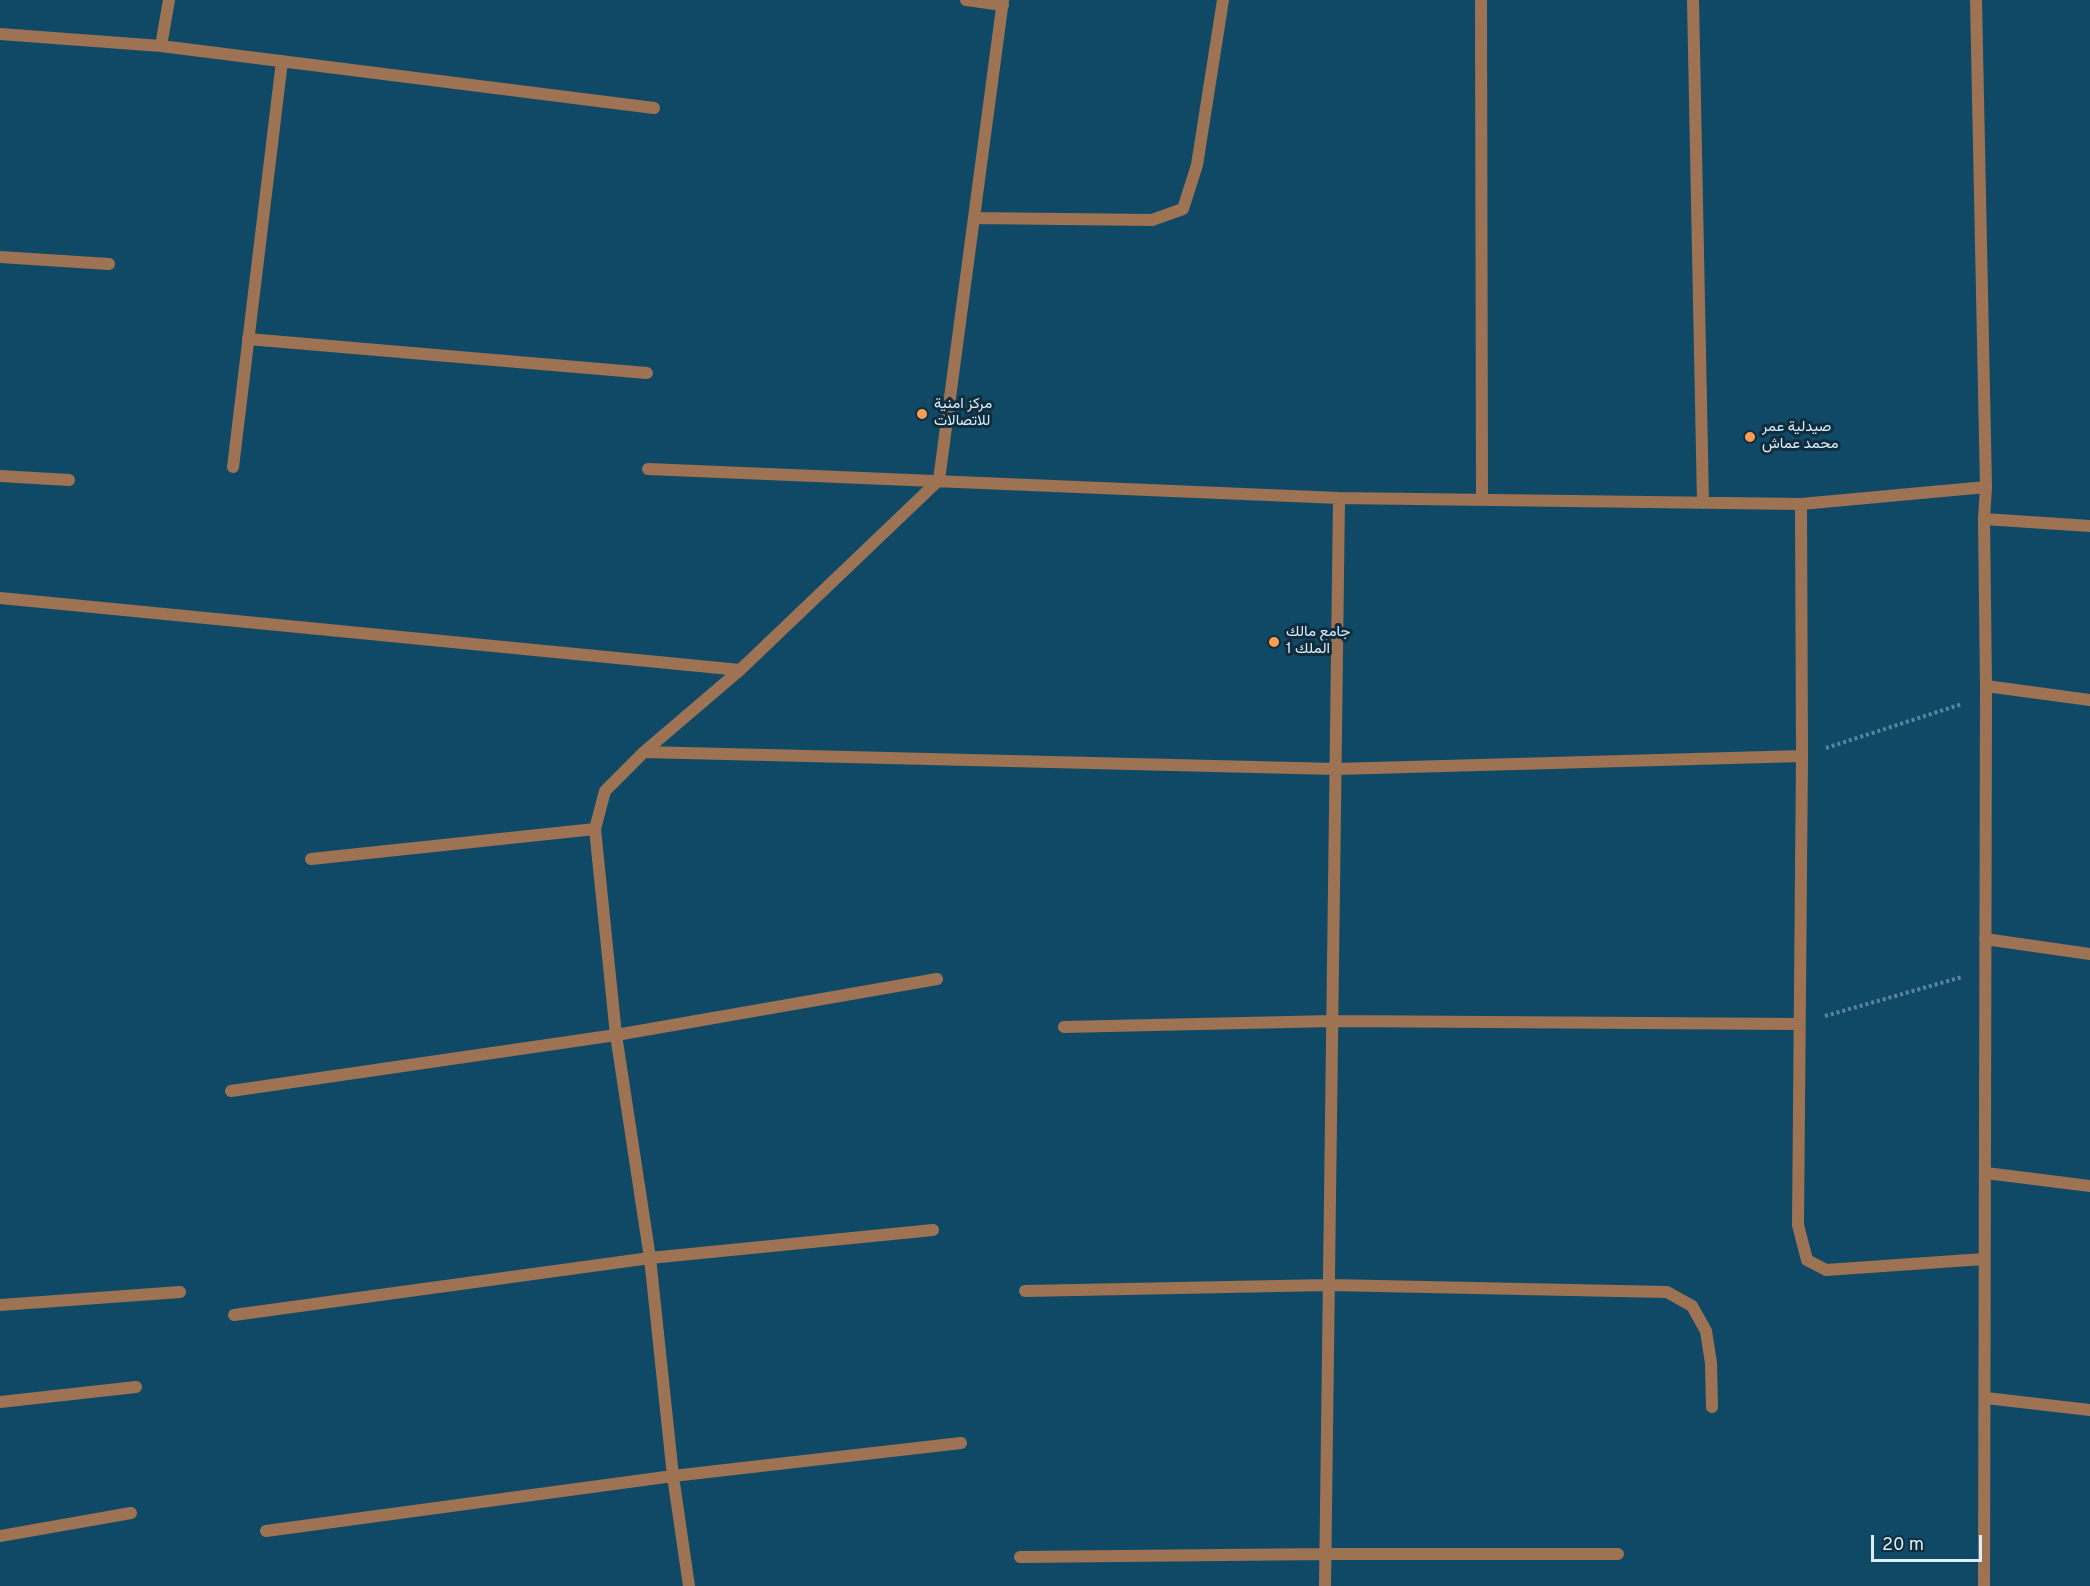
<!DOCTYPE html>
<meta charset="utf-8">
<style>
body{margin:0}
#map{position:relative;width:2090px;height:1586px;overflow:hidden;background:#104966;font-family:Overpass,sans-serif}
canvas{display:block}
.scale{position:absolute;left:1871px;top:1535px;width:111px;height:27px;box-sizing:border-box;border:3px solid #daeefb;border-top:0;padding-left:8px;font-size:18px;line-height:21px;white-space:nowrap;color:#daeefb;-webkit-text-stroke:4px #102d3e;paint-order:stroke}
</style>
<div id="map">
<canvas width="2090" height="1586"></canvas>
<div class="scale">20 m</div>
</div>
<script>
const g = document.querySelector('canvas').getContext('2d');
g.lineJoin = 'round';
const shape = rows => new Path2D(rows.map(r => 'M' + r).join(''));
function trace(path, color, width, dash) { g.strokeStyle = color; g.lineWidth = width; g.lineCap = dash ? 'butt' : 'round'; g.setLineDash(dash || []); g.stroke(path); }
function label(font, color, halo, rows, align = 'center') {
  g.font = font + ' Overpass,Vazirmatn,sans-serif'; g.lineWidth = 6; g.setLineDash([]); g.textBaseline = 'middle'; g.strokeStyle = halo; g.fillStyle = color; for (const [text, x, y, turn = 0] of rows) {
    g.save(); g.translate(x, y); g.rotate((+turn || 0) * Math.PI / 180); g.textAlign = isNaN(turn) ? turn : align; if (halo) g.strokeText(text, 0, 0); g.fillText(text, 0, 0); g.restore();
  }
}
const path = shape([
 [1826,748,1962,704],
 [1825,1016,1962,977]
]);
const lane = shape([
 [248,339,647,373]
]);
const street = shape([
 [966,0,1003,5],
 [1481,0,1482,500],
 [1693,0,1703,503],
 [1976,0,1986,487,1984,519,1986,686,1984,1586],
 [0,34,161,46,654,108],
 [161,46,169,0],
 [974,218,1152,220,1183,209,1197,165,1223,0],
 [0,257,109,264],
 [233,467,282,61],
 [648,469,1339,498,1801,504,1986,487],
 [0,476,69,480],
 [1801,504,1802,756,1798,1225,1807,1260,1826,1270,1984,1259],
 [1984,519,2090,526],
 [0,598,740,670],
 [1986,686,2090,700],
 [644,752,1336,769,1802,756],
 [311,859,595,829],
 [1985,939,2090,954],
 [1064,1027,1333,1021,1798,1024],
 [231,1091,616,1035,937,979],
 [1986,1173,2090,1186],
 [1025,1291,1329,1285,1667,1292,1692,1306,1706,1331,1711,1363,1712,1407],
 [0,1305,180,1292],
 [234,1315,650,1258,933,1230],
 [1986,1398,2090,1410],
 [0,1402,136,1387],
 [266,1531,673,1476,961,1443],
 [0,1536,131,1513],
 [1020,1557,1325,1554,1618,1554],
 [689,1586,673,1476,650,1258,616,1035,595,829,605,791,644,752,740,670,939,480,1003,0],
 [1325,1586,1339,498]
]);
const markers = [
 [922,414,6,"#fc9e52"],
 [1750,437,6,"#fc9e52"],
 [1274,642,6,"#fc9e52"]
];
const poiNames = [
 ["مركز امنية",934,405],
 ["للاتصالات",934,422],
 ["صيدلية عمر",1762,428],
 ["محمد عماش",1762,445],
 ["جامع مالك",1286,633],
 ["الملك 1",1286,650]
];
trace(path, '#5a859d', 4, [3, 3]);
trace(lane, '#9e7354', 12);
trace(street, '#9e7354', 12);
for (const [x, y, r, color] of markers) { const dot = new Path2D(); dot.arc(x, y, r, 0, 2 * Math.PI); g.fillStyle = color; g.fill(dot); trace(dot, '#102d3e', 2); }
label('15px', '#daeefb', '#102d3e', poiNames, 'left');
</script>
